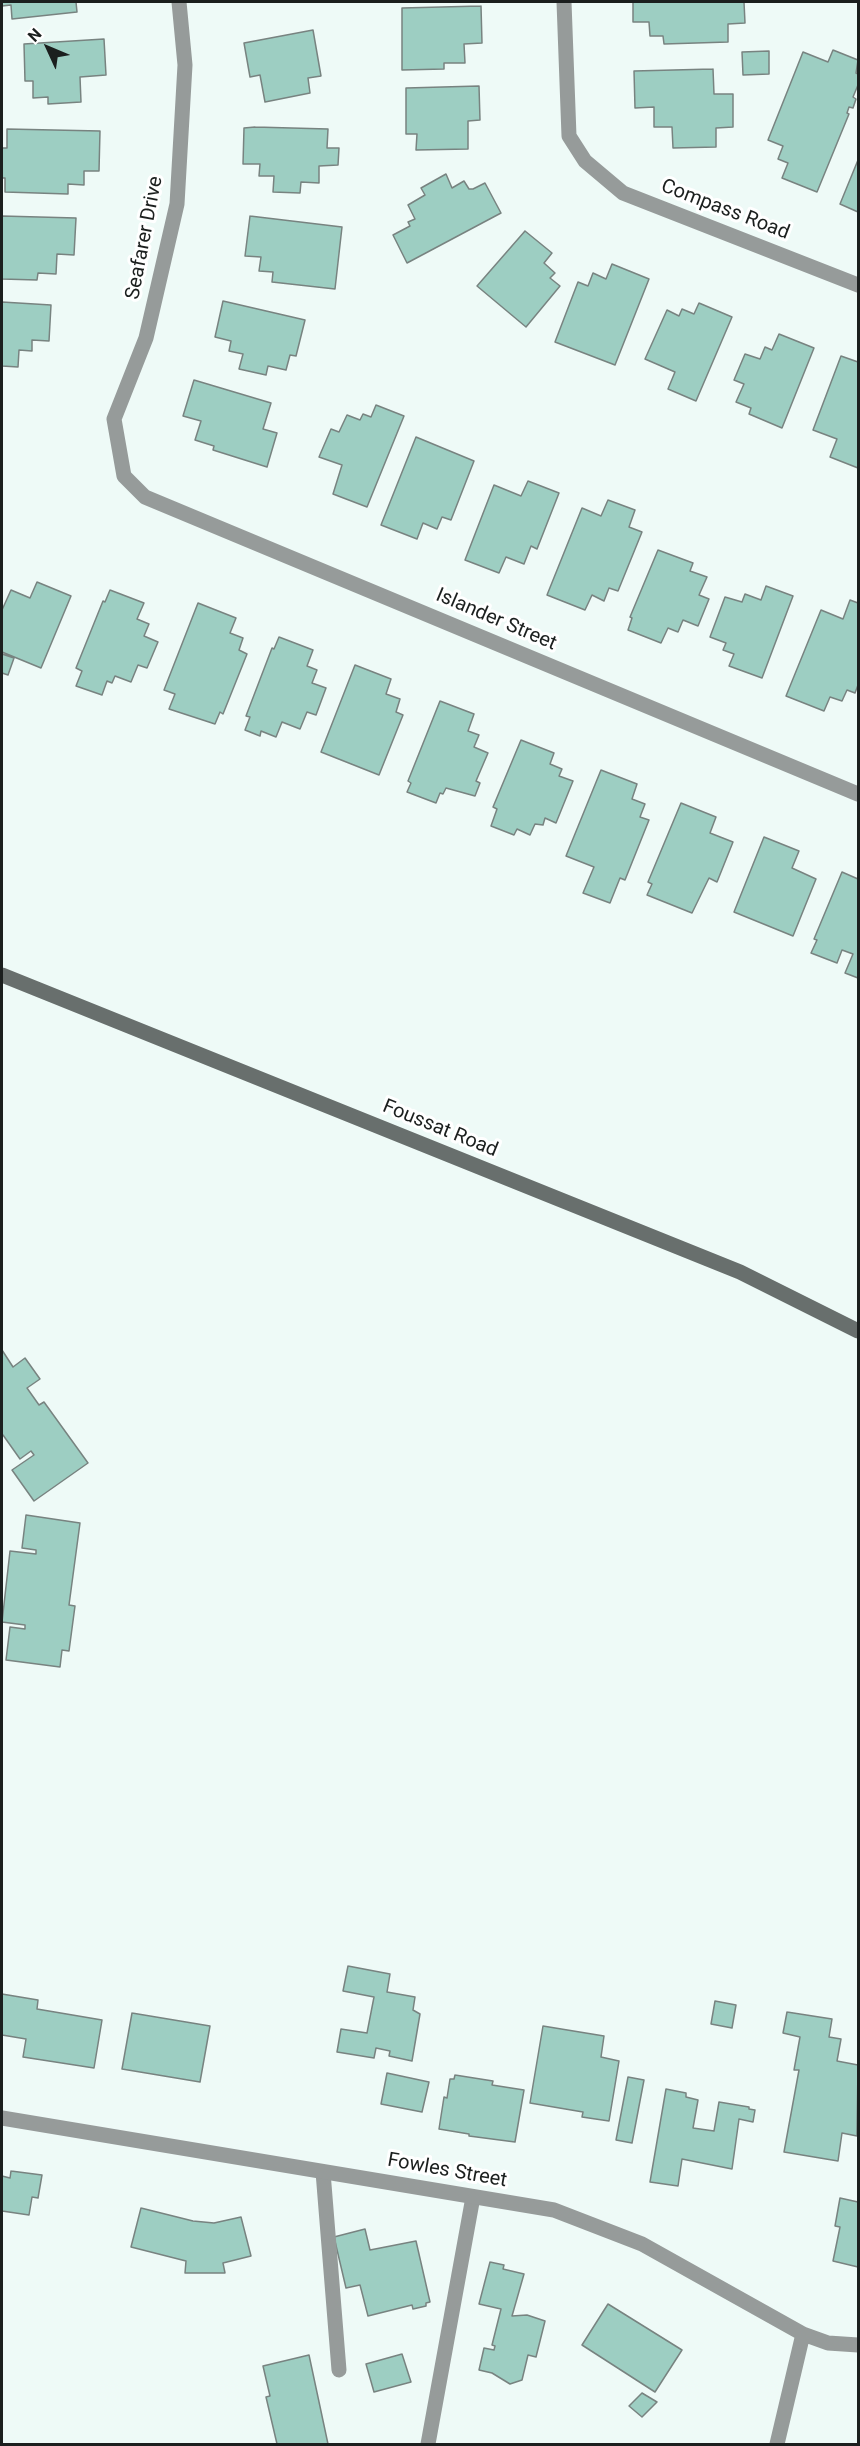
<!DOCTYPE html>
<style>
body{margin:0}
#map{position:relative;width:860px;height:2446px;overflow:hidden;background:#eefaf7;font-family:Roboto,sans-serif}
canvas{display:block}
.frame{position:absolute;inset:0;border:3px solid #1b1f1e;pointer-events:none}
.north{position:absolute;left:18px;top:18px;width:60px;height:60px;-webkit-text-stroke:4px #fff;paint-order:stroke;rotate:314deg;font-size:16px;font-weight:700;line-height:24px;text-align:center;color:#1b1f1e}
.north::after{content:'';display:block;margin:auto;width:21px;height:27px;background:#1b1f1e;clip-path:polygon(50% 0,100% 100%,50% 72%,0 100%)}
</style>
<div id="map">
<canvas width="860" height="2446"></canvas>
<div class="frame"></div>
<div class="north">N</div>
</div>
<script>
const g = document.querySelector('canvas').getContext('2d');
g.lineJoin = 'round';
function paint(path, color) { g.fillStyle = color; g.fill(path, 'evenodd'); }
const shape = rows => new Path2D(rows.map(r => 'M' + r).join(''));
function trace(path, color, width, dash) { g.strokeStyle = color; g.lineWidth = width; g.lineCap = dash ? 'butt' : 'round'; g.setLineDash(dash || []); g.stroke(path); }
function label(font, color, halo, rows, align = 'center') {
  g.font = font + ' Roboto,sans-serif'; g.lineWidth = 6; g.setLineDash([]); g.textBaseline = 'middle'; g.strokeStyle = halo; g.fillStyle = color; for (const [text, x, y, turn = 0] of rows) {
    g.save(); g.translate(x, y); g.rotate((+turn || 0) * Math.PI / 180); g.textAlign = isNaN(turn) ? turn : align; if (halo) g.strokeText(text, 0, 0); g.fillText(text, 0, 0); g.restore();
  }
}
const building = shape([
 [2,2,85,2,76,2,77,12,12,19,11,5,2,6,2,2],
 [633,2,744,2,745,23,728,24,728,42,664,44,663,36,650,36,649,22,633,22,633,2],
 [481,6,482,43,464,44,465,63,444,63,444,69,402,70,402,8,481,6],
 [313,30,321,76,308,78,310,93,265,102,260,75,250,77,244,43,313,30],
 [104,39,106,75,80,77,81,102,48,104,48,97,33,98,33,81,25,81,24,44,104,39],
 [833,50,858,60,856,73,858,74,858,85,853,97,856,99,853,108,849,107,847,113,849,114,817,192,782,178,788,163,778,159,783,146,768,140,803,52,828,62,833,50],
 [769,51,769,74,743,75,742,52,769,51],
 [713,69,714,94,733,94,733,127,716,128,716,147,673,148,672,127,654,127,654,107,635,108,634,71,713,69],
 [479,86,480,120,468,121,468,149,416,150,417,134,406,134,406,88,479,86],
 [255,127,328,129,327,148,339,148,338,165,319,166,319,183,301,182,300,193,273,192,274,176,259,176,260,164,243,164,244,128,255,127],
 [7,129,100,131,99,171,84,171,84,185,68,184,68,194,5,192,5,178,2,178,2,148,7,148,7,129],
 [858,160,858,212,840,204,858,160],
 [446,174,452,188,464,181,469,189,473,189,485,183,501,213,407,263,393,235,410,226,408,222,415,219,408,205,425,195,421,188,446,174],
 [2,216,76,218,74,255,57,254,56,274,38,273,37,280,2,279,2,216],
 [250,216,342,227,335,289,272,282,273,272,259,271,261,257,245,256,250,216],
 [525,231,552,253,544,263,555,273,550,278,560,286,526,327,477,286,525,231],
 [612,264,649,279,615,365,555,342,578,282,588,286,593,273,606,279,612,264],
 [223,301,305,320,296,356,290,355,286,370,268,366,266,375,239,369,243,354,229,351,231,341,215,337,223,301],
 [2,302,51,305,49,341,32,340,32,351,19,350,18,367,2,366,2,302],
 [699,303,732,317,696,401,668,389,675,372,645,359,667,310,679,316,682,309,694,314,699,303],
 [779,334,814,348,782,428,749,414,751,408,736,402,744,384,734,380,745,354,760,359,765,347,772,350,779,334],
 [841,356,858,362,858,468,830,457,837,439,813,430,841,356],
 [194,380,271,403,263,429,277,433,267,467,213,450,214,446,195,440,201,421,183,416,194,380],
 [376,405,404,416,367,507,333,494,342,465,319,457,331,429,339,432,347,415,360,420,363,414,371,417,376,405],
 [416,437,474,461,451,520,442,517,437,529,423,523,417,539,381,525,416,437],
 [528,481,559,493,537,549,531,546,524,564,506,557,499,573,465,560,494,485,521,496,528,481],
 [608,500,635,510,629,527,642,532,618,591,609,588,604,601,592,595,585,610,547,595,582,508,601,516,608,500],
 [658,550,693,563,690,571,707,577,699,595,709,599,698,626,683,620,678,632,668,628,661,643,628,630,632,618,630,617,658,550],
 [37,582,71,596,41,668,2,652,2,610,11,590,30,598,37,582],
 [766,586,793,596,762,678,729,666,734,654,723,650,726,643,710,637,725,597,742,602,745,594,761,600,766,586],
 [110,590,144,603,137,619,149,624,144,636,158,642,147,668,138,665,131,682,115,676,112,683,107,681,102,695,76,686,82,671,76,668,103,601,105,602,110,590],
 [850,600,858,603,858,685,855,693,847,690,842,701,830,697,824,711,786,696,821,610,843,619,850,600],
 [198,603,236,618,230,633,243,638,239,650,247,654,223,714,220,712,215,724,169,709,175,694,164,690,198,603],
 [279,637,313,650,307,666,317,670,312,683,326,688,316,715,307,712,300,729,282,722,276,737,261,731,260,736,245,730,250,717,246,716,272,648,274,649,279,637],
 [2,654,14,658,8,675,2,673,2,654],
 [355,665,391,679,386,694,400,699,396,712,403,715,379,775,321,752,355,665],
 [440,701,474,714,468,731,479,735,474,747,488,753,476,781,480,783,475,796,446,788,443,794,440,793,436,803,407,792,411,783,408,781,440,701],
 [521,740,554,753,550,764,562,769,559,776,573,781,556,823,545,818,543,825,535,824,530,835,517,829,514,835,491,826,497,809,493,807,521,740],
 [601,770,637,784,632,799,645,804,640,817,649,820,625,880,620,878,610,903,583,893,594,867,566,856,601,770],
 [681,803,716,817,710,833,733,842,717,882,709,878,692,913,647,895,652,884,648,882,681,803],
 [764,837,799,851,792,868,816,879,793,936,734,912,764,837],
 [842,872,858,879,858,978,845,973,853,954,842,950,837,963,811,953,817,940,814,939,842,872],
 [2,1350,13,1367,25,1358,40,1379,27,1388,39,1405,44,1402,88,1463,34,1501,12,1470,34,1455,31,1451,20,1459,3,1435,2,1436,2,1350],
 [26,1515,80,1523,69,1605,75,1606,69,1651,62,1650,60,1667,6,1660,10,1627,25,1629,25,1625,2,1622,10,1551,36,1554,36,1550,22,1548,26,1515],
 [348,1966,390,1974,387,1992,415,1997,413,2010,420,2014,412,2061,389,2056,390,2051,376,2048,374,2058,337,2052,341,2029,367,2033,374,1997,343,1991,348,1966],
 [2,1994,38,2000,37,2009,102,2020,94,2068,23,2057,26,2039,2,2035,2,1994],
 [715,2001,736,2005,732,2028,711,2024,715,2001],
 [787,2012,832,2019,829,2037,841,2039,837,2061,858,2065,857,2136,842,2133,838,2161,784,2152,799,2070,794,2070,800,2037,783,2033,787,2012],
 [132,2013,210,2026,200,2082,122,2069,132,2013],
 [543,2026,604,2036,601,2057,619,2061,609,2121,582,2117,583,2112,530,2103,543,2026],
 [387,2073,429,2082,422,2112,381,2104,387,2073],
 [455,2075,493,2081,492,2085,524,2090,515,2142,469,2136,469,2134,439,2129,444,2097,447,2098,450,2079,454,2079,455,2075],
 [628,2077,644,2080,632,2143,616,2140,628,2077],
 [666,2089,686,2093,686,2097,698,2100,693,2128,714,2131,719,2102,749,2107,749,2109,755,2110,753,2122,739,2119,732,2169,682,2159,678,2186,650,2182,666,2089],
 [11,2171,42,2175,38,2198,32,2197,29,2215,2,2211,2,2176,10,2178,11,2171],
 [840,2198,858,2202,858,2267,833,2261,840,2227,835,2226,840,2198],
 [141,2208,193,2221,214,2223,241,2217,251,2256,223,2263,225,2273,185,2273,186,2261,131,2247,141,2208],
 [365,2229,370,2250,416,2241,430,2302,426,2303,426,2306,413,2309,412,2305,368,2316,360,2285,346,2288,334,2237,365,2229],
 [490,2262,504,2265,503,2269,524,2274,512,2316,527,2315,545,2321,536,2357,528,2355,522,2380,510,2384,492,2373,479,2370,484,2348,494,2350,495,2346,492,2345,501,2309,479,2304,490,2262],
 [608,2304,682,2350,655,2392,582,2345,608,2304],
 [402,2354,411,2382,374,2392,366,2364,402,2354],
 [309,2355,328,2444,277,2444,266,2397,270,2396,263,2366,309,2355],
 [642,2393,657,2402,642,2417,629,2406,642,2393]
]);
const lane = shape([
 [323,2172,339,2370],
 [428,2444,473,2197]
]);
const street = shape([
 [179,2,185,65,177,204,146,338,114,419,124,476,145,497,858,794],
 [564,2,569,136,585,161,623,193,858,285],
 [2,2118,554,2210,642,2244,803,2334,828,2343,858,2345],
 [777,2444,803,2334]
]);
const secondary = shape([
 [2,975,740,1272,858,1331]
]);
const streetNames = [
 ["Compass Road",725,210,21],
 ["Seafarer Drive",145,238,-79],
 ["Islander Street",496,620,23],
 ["Foussat Road",440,1129,22],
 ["Fowles Street",447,2171,10]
];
paint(building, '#9dcec2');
trace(building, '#788380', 1.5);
trace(lane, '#969b9a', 15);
trace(street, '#969b9a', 15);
trace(secondary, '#686f6d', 15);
label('20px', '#1b1f1e', '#fff', streetNames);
</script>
